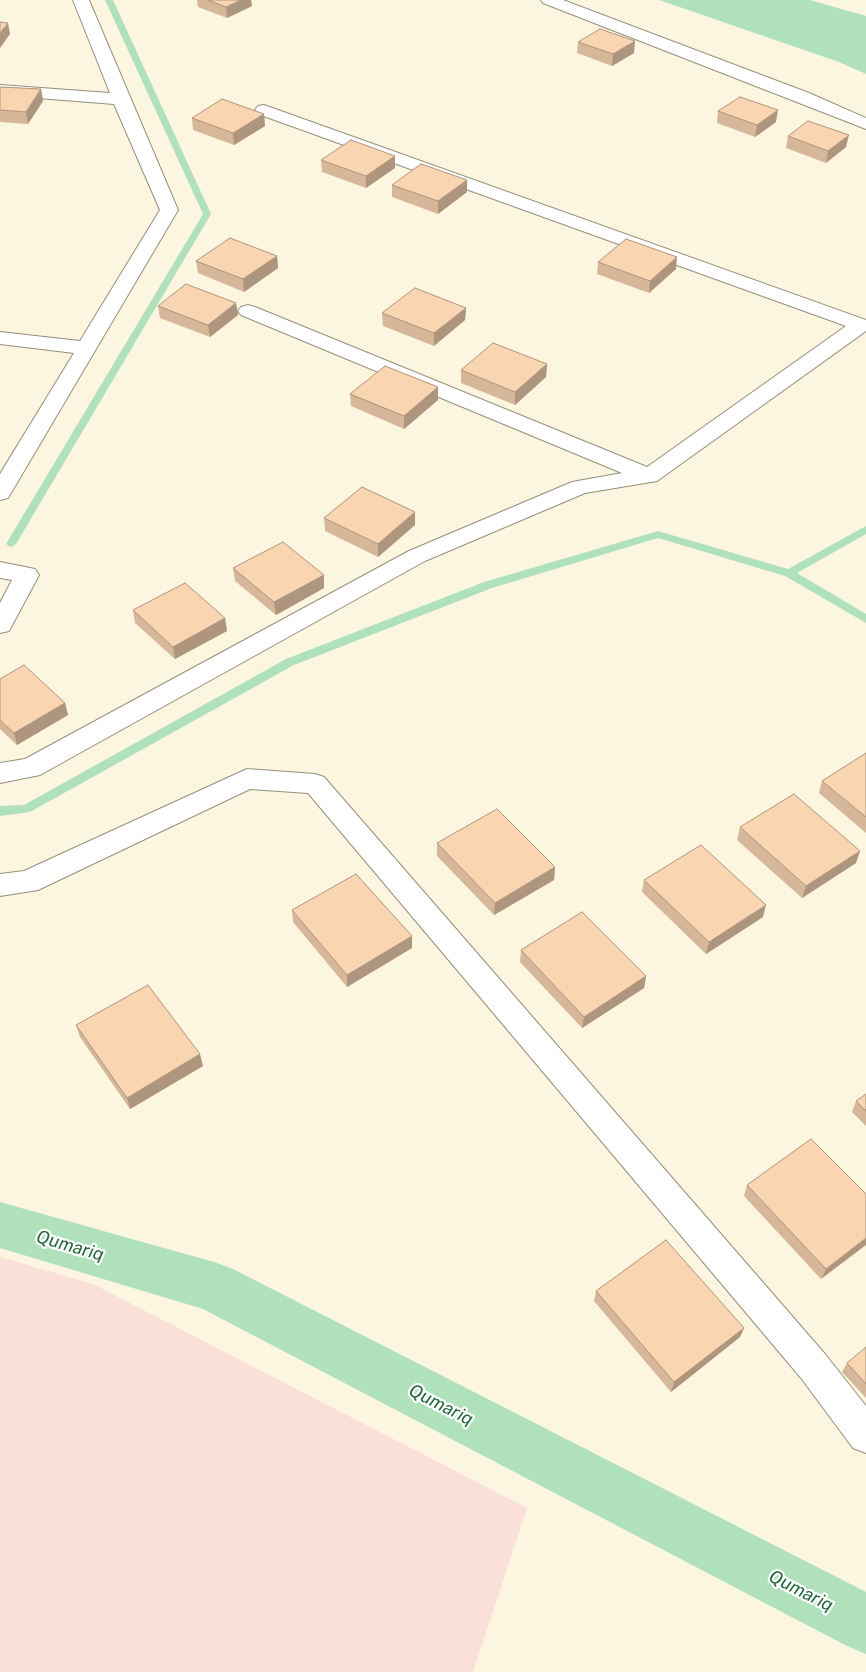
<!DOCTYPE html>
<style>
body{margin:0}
canvas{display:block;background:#fcf6e0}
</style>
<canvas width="866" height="1672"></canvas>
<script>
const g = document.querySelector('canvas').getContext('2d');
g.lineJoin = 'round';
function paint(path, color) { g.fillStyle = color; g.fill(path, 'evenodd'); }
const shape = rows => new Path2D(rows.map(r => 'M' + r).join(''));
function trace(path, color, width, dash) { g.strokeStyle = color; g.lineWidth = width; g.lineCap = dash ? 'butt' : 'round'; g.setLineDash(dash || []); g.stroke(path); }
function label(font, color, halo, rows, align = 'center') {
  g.font = font + ' "Public Sans",sans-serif'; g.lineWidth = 4.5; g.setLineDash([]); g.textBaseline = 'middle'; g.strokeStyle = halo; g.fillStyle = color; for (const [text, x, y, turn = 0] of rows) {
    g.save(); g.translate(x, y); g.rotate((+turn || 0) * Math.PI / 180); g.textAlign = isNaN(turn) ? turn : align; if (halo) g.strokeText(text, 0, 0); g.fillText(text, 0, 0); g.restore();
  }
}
const green = shape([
 [0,1257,93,1284,527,1508,473,1672,0,1672]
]);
const water = shape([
 [659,0,810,0,866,16,866,74,839,62]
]);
const stream = shape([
 [105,0,113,0,211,214,16,544,11,547,6,544,203,214,105,0],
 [866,526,866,534,797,573,866,614,866,623,785,576,658,538,492,588,294,665,30,812,0,816,0,806,24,805,286,659,484,582,658,531,788,569,866,526]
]);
const canal = shape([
 [0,1202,214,1262,233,1269,866,1592,866,1654,845,1645,203,1309,0,1248,0,1202]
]);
const minor = shape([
 [73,0,89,0,178,210,11,493,8,498,0,500,0,474,74,353,0,344,0,332,80,341,160,210,114,104,0,95,0,85,110,93,73,0],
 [541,0,563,0,809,93,866,118,866,129,543,3,541,0],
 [264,105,866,320,866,331,657,481,585,493,425,561,40,775,0,783,0,763,25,759,409,551,572,482,622,473,241,315,238,311,241,307,248,305,255,307,647,467,846,326,258,114,255,110,258,106,264,105],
 [0,562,35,569,39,575,9,631,0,633,0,603,12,580,0,578,0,562],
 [247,769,315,774,324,777,825,1354,866,1406,866,1453,853,1448,801,1378,308,793,250,789,38,890,0,896,0,874,24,871,247,769]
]);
const wall = shape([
 [197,0,251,0,252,6,227,18,198,7],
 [578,42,634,53,612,66,577,53],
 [0,87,41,89,43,101,28,124,0,122],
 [718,111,776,122,755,137,717,123],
 [264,114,265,126,234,145,193,130,192,118],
 [788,136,846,147,826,163,786,148],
 [395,156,395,168,366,188,322,172,321,160],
 [392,185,467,192,438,214,392,197],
 [277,256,278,268,244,292,198,273,196,261],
 [598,262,676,269,649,293,597,274],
 [236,303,238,315,210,337,160,318,158,306],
 [466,308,465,320,434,346,383,326,382,313],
 [547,364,546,377,515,405,461,383,461,370],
 [438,387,438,400,404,429,351,406,350,394],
 [324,518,415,525,378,557,325,531],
 [233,568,324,575,324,588,276,615,235,581],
 [133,610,225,618,227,631,175,659,135,623],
 [0,679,65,703,68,715,17,745,0,729],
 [866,753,866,833,819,793,822,781],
 [740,827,856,863,802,898,737,840],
 [437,843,555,867,554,880,494,915,437,856],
 [644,880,763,917,706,954,642,892],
 [292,910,412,948,347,987,293,922],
 [521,950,646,976,644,988,582,1028,520,962],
 [76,1025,203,1066,130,1109,80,1037],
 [866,1094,866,1126,852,1112,856,1101],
 [747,1185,866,1194,821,1279,744,1196],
 [596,1291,744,1328,740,1337,671,1392,594,1301],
 [866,1347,866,1398,842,1372,847,1363]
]);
const shadedWall = shape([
 [241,0,251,0,252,6,227,18,226,7],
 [8,23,10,34,0,48,0,33],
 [635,41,634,53,612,66,613,54],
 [41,89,43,101,28,124,26,112],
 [778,110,776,122,755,137,757,125],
 [264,114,265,126,234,145,233,133],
 [849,135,846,147,826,163,828,151],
 [395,156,395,168,366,188,366,176],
 [467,180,467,192,438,214,438,201],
 [277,256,278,268,244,292,243,279],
 [677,257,676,269,649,293,650,281],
 [236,303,238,315,210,337,208,325],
 [466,308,465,320,434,346,434,333],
 [547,364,546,377,515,405,515,392],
 [438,387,438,400,404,429,404,416],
 [415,512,415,525,378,557,378,544],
 [324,575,324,588,276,615,274,602],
 [225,618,227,631,175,659,173,647],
 [65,703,68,715,17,745,14,733],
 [860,851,856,863,802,898,806,886],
 [555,867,554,880,494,915,495,903],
 [766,905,763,917,706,954,709,942],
 [412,936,412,948,347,987,347,975],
 [646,976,644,988,582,1028,584,1017],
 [200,1054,203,1066,130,1109,127,1098],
 [866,1238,866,1245,821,1279,826,1269],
 [744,1328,740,1337,671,1392,674,1382]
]);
const building = shape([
 [208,0,241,0,226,7,208,0],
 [0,22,8,23,0,33,0,22],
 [600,29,635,41,613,54,578,42,600,29],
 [0,87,41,89,26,112,0,110,0,87],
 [740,97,778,110,757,125,718,111,740,97],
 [222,99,264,114,233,133,192,118,222,99],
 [808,121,849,135,828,151,788,136,808,121],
 [351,140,395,156,366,176,321,160,351,140],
 [421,164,467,180,438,201,392,185,421,164],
 [230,238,277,256,243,279,196,261,230,238],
 [626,239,677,257,650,281,598,262,626,239],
 [186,284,236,303,208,325,158,306,186,284],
 [415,288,466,308,434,333,382,313,415,288],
 [493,343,547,364,515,392,461,370,493,343],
 [385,366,438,387,404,416,350,394,385,366],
 [362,487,415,512,378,544,324,518,362,487],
 [283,542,324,575,274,602,233,568,283,542],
 [185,583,225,618,173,647,133,610,185,583],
 [24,665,65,703,14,733,0,720,0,679,24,665],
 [866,753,866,817,822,781,866,753],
 [794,794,860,851,806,886,740,827,794,794],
 [497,809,555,867,495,903,437,843,497,809],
 [701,845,766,905,709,942,644,880,701,845],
 [356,874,412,936,347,975,292,910,356,874],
 [582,912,646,976,584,1017,521,950,582,912],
 [148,985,200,1054,127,1098,76,1025,148,985],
 [866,1094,866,1111,856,1101,866,1094],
 [811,1139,866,1194,866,1238,826,1269,747,1185,811,1139],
 [666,1240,744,1328,674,1382,596,1291,666,1240],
 [866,1347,866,1384,847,1363,866,1347]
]);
const nearWaternames = [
 ["Qumariq",70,1246,16],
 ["Qumariq",441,1405,27],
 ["Qumariq",801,1591,27]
];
paint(green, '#fae0d8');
paint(water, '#afe2ba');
paint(stream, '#afe2ba');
paint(canal, '#afe2ba');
trace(minor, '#95907b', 2);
paint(minor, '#fff');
paint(wall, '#d6b799');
paint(shadedWall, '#ae957d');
paint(building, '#f9d5b2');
trace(building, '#ae957d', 1);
label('italic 18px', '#1d6837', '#fff', nearWaternames);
</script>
